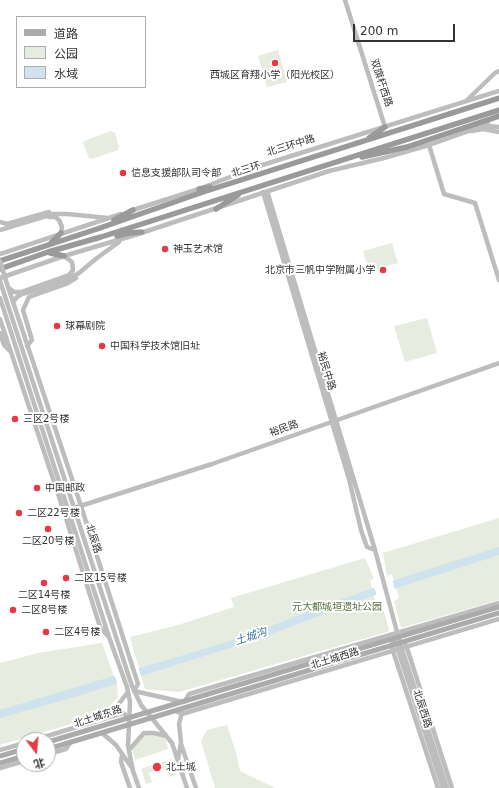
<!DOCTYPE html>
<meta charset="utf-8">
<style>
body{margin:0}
#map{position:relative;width:499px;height:788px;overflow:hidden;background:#fff;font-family:"DejaVu Sans","Noto Sans SC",sans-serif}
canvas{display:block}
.legend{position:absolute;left:16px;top:16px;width:130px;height:72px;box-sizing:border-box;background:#fff;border:1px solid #adadad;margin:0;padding:5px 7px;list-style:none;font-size:12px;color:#333}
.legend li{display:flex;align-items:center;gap:8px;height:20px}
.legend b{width:20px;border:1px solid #adadad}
.north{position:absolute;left:16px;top:732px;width:40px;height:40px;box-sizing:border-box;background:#fff;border:1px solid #adadad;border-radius:50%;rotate:164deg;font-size:11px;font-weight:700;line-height:16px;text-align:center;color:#333}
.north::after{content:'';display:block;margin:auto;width:14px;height:18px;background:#e63946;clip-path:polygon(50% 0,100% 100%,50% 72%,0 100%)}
.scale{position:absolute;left:353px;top:24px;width:102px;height:18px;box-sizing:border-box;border:2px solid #333;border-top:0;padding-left:5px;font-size:12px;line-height:14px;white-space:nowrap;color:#333;-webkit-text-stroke:3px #fff;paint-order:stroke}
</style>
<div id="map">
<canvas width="499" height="788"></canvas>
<ul class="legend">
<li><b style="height:5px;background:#ababab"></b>道路</li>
<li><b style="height:11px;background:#e6ecdf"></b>公园</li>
<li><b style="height:11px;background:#cfe2ee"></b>水域</li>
</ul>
<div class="north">北</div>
<div class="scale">200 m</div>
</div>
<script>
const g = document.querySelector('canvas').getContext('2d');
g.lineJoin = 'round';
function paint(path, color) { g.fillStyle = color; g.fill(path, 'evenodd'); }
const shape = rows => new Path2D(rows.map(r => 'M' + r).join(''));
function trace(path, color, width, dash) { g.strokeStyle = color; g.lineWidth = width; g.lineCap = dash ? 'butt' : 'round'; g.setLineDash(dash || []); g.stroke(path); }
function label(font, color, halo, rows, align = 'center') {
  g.font = font + ' "DejaVu Sans","Noto Sans SC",sans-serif'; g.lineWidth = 4; g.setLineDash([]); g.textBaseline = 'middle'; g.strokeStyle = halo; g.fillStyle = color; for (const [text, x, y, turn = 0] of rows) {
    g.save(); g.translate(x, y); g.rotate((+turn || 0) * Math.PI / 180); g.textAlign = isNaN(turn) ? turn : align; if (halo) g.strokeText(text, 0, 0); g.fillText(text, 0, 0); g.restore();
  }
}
const green = shape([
 [278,50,287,82,267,87,258,56],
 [111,131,115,133,119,147,118,150,92,159,89,158,83,143,84,141],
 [392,243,398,263,369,271,363,251],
 [427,318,437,353,405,362,394,326],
 [499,518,499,600,401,628,394,601,399,598,392,574,387,576,383,553],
 [365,558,374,579,370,580,376,605,382,605,389,630,387,632,179,692,145,689,130,637,178,625,234,607,231,598],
 [102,643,117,685,118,697,101,715,0,745,0,663,38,653],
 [227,725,236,753,240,771,275,788,215,788,201,741,207,730],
 [148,733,163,737,166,740,168,749,135,760,132,749,141,736],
 [171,759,176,775,170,777,167,767,162,769,161,763],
 [152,765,154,771,149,773,152,782,146,784,141,769]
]);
const water = shape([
 [499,547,499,555,375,595,258,639,81,695,0,718,0,710,227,642,269,627,312,610,401,578]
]);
const pier = shape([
 [392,579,395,590,377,596,374,586],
 [138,667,142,678,118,685,114,674]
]);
const secondary = shape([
 [345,0,385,127],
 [467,100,495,73,499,71],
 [481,125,499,127],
 [472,131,483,129,499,132],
 [429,145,444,194,475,203,499,280],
 [267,191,375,550,400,643,447,788],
 [263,192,349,479,361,530,367,547,375,550],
 [130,211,199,189,256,167,499,91],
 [49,217,55,217,59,220,62,227,61,233],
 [0,222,7,224,49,212],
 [0,230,53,214,67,214,108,218],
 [0,254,121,214],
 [0,278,64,256,135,235,329,171,384,158,429,145,469,131,488,122],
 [0,281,132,686,141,705,172,743,187,788],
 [7,284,81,506,138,684,134,691],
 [9,288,14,292,21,292,69,275,73,270,72,262,64,256],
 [0,298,109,637,127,687,130,702,128,746,133,771,139,788],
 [13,302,17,297,22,294,65,281,79,273,97,258,119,242],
 [0,319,64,512,100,627,107,635],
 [0,333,4,345,10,351],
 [27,346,32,340,23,310,29,297,66,284,76,278],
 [74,508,212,464,499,363],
 [398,637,391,645,438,788],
 [406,645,452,788],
 [397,647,443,788],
 [134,691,183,702],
 [185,701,189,694,499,603],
 [176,711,182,714,499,619],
 [107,718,115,709,127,693],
 [102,733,116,745,132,768],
 [34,740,123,713,129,718],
 [181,744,196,788],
 [0,750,24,743],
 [129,750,144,733,154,733,166,736],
 [48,754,66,749,70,743],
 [122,755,121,762,130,788],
 [178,760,181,742,179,724,182,712],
 [0,768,24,761]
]);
const primary = shape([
 [48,742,499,607],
 [48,749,499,613],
 [0,756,24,749],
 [0,763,24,756]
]);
const highway = shape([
 [369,138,385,127],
 [362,157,407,147,499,116],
 [199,189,210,187],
 [216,209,238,195],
 [114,220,133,210],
 [117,236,129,233,142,232],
 [51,243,61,233],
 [50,253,64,256],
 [0,261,100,228,203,192,499,98],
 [0,269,48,252,101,237,499,110]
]);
const secondaryBridge = shape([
 [0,261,7,284]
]);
const markers = [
 [275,63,4,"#e63946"],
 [123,173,4,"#e63946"],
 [165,249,4,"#e63946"],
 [383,270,4,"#e63946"],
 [57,326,4,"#e63946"],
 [102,346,4,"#e63946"],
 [15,419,4,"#e63946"],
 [37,488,4,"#e63946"],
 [19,513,4,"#e63946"],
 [48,529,4,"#e63946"],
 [66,578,4,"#e63946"],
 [44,583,4,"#e63946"],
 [13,610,4,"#e63946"],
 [46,632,4,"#e63946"],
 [157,767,5,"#e63946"]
];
const poiNames = [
 ["西城区育翔小学（阳光校区）",275,75,"center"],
 ["信息支援部队司令部",131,173],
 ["神玉艺术馆",173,249],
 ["北京市三帆中学附属小学",375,270,"right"],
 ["球幕剧院",65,326],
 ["中国科学技术馆旧址",110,346],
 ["三区2号楼",23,419],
 ["中国邮政",45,488],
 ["二区22号楼",27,513],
 ["二区20号楼",48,541,"center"],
 ["二区15号楼",74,578],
 ["二区14号楼",44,595,"center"],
 ["二区8号楼",21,610],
 ["二区4号楼",54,632],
 ["北土城",166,767]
];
const streetNames = [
 ["双旗杆西路",381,83,72],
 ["北三环中路",291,146,-17],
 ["北三环",246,170,-17],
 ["裕民中路",326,371,73],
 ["裕民路",284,429,-19],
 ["北辰路",93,539,72],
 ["北土城西路",335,659,-17],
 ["北辰西路",422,709,72],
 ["北土城东路",98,717,-18]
];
const parkNames = [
 ["元大都城垣遗址公园",337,607]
];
const waterNames = [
 ["土城沟",251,637,-18]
];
paint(green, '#e6ecdf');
paint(water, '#cfe2ee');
paint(pier, '#fff');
trace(secondary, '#bdbdbd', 4.5);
trace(primary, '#ababab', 5);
trace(highway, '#9a9a9a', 5.5);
trace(secondaryBridge, '#bdbdbd', 4.5);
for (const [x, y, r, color] of markers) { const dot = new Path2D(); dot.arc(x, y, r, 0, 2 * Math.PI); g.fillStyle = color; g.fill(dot); trace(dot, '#fff', 1.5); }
label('10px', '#333', '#fff', poiNames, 'left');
label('10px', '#333', '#fff', streetNames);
label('10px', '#56703f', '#fff', parkNames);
label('italic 11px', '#3f7597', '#fff', waterNames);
</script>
